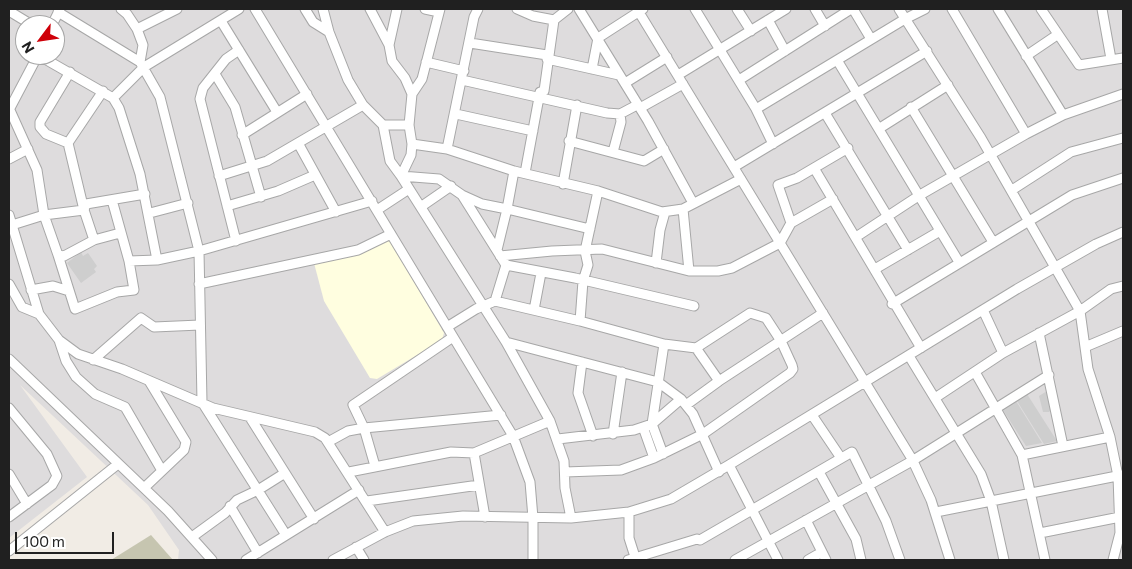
<!DOCTYPE html>
<style>
body{margin:0}
#map{position:relative;width:1132px;height:569px;overflow:hidden;background:#f1ece5;font-family:Commissioner,sans-serif}
canvas{display:block}
.frame{position:absolute;inset:0;border:10px solid #202020;pointer-events:none}
.north{position:absolute;left:15px;top:15px;width:50px;height:50px;box-sizing:border-box;background:#fff;border:1px solid #a6a6a6;border-radius:50%;rotate:239deg;font-size:14px;font-weight:700;line-height:20px;text-align:center;color:#202020}
.north::after{content:'';display:block;margin:auto;width:18px;height:22px;background:#cf0009;clip-path:polygon(50% 0,100% 100%,50% 72%,0 100%)}
.scale{position:absolute;left:15px;top:532px;width:99px;height:22px;box-sizing:border-box;border:2px solid #202020;border-top:0;padding-left:6px;font-size:15px;line-height:18px;white-space:nowrap;color:#202020;-webkit-text-stroke:4px #fff;paint-order:stroke}
</style>
<div id="map">
<canvas width="1132" height="569"></canvas>
<div class="frame"></div>
<div class="north">N</div>
<div class="scale">100 m</div>
</div>
<script>
const g = document.querySelector('canvas').getContext('2d');
g.lineJoin = 'round';
function paint(path, color) { g.fillStyle = color; g.fill(path, 'evenodd'); }
const shape = rows => new Path2D(rows.map(r => 'M' + r).join(''));
function trace(path, color, width, dash) { g.strokeStyle = color; g.lineWidth = width; g.lineCap = dash ? 'butt' : 'round'; g.setLineDash(dash || []); g.stroke(path); }
const residential = shape([
 [9,9,1123,9,1123,560,178,560,179,550,148,505,20,385,87,477,9,538],
 [25,25,55,25,55,55,25,55]
]);
const education = shape([
 [381,240,390,241,444,333,442,340,377,379,370,378,324,301,314,263]
]);
const religious = shape([
 [81,252,83,256,88,253,97,266,94,269,96,272,81,283,67,263],
 [1047,391,1052,409,1049,412,1043,412,1039,396],
 [1027,394,1057,441,1044,444,1017,401],
 [1016,401,1042,443,1026,446,1003,410]
]);
const construction = shape([
 [151,535,173,560,111,560]
]);
const minor = shape([
 [121,9,127,14,137,29,143,45,140,62],
 [255,9,513,436,530,482,533,518,533,560],
 [305,9,313,22,329,32],
 [323,9,329,32,348,80,363,105,383,125,409,125],
 [370,9,389,45,392,61,405,78,412,94,409,125,412,144,411,155,401,176,506,342,550,421,564,461,565,488,571,518],
 [425,9,439,12],
 [517,9,533,16,554,20,568,9],
 [579,9,648,121,693,203],
 [637,9,912,459,931,500,950,560],
 [695,9,756,109,773,144],
 [737,9,751,31],
 [815,9,825,26],
 [853,9,871,39],
 [899,9,981,138,1080,311,1088,369,1110,437,1118,476,1120,533,1113,560],
 [952,9,1026,134],
 [998,9,1063,115],
 [1041,9,1079,65,1123,58],
 [1102,9,1111,59],
 [9,11,32,25],
 [58,12,140,62,160,97,199,251,202,402,286,535],
 [768,20,785,51],
 [221,21,277,112],
 [52,25,60,9],
 [137,29,177,9],
 [470,43,547,55],
 [389,45,397,9],
 [1026,56,1057,35],
 [547,59,619,75],
 [837,60,959,262],
 [426,62,464,71],
 [592,69,598,38,643,9],
 [215,74,235,107,261,197],
 [678,75,786,9],
 [462,80,607,113,620,114,637,105],
 [739,80,851,9],
 [625,83,667,57],
 [412,94,422,79,440,9],
 [113,98,144,67,239,9],
 [911,107,993,242],
 [9,108,37,170,44,215,58,255,64,256,94,240,120,233],
 [640,108,683,84],
 [756,109,905,19,925,9],
 [9,110,38,55,113,98,119,108,140,174,157,260],
 [825,113,908,250],
 [456,114,533,131],
 [383,125,390,161,401,176,439,179,462,195],
 [880,128,948,85],
 [242,135,307,94],
 [569,141,644,161,664,149],
 [68,143,46,134,40,127,40,122,70,72],
 [298,143,336,212],
 [412,144,447,149,514,171,598,191,662,212,683,209,741,179],
 [447,149,474,17,478,9],
 [613,152,621,122,620,114],
 [9,159,28,149],
 [734,167,927,51],
 [814,168,921,348],
 [514,171,507,209,590,229],
 [525,173,540,92,544,91,554,20],
 [219,176,267,161,363,105],
 [563,184,577,105],
 [1012,190,1071,152,1123,138],
 [112,200,129,261,157,260,199,251,372,201],
 [227,206,278,191,315,175],
 [422,206,451,186],
 [683,209,689,271],
 [377,210,409,189],
 [150,213,188,203],
 [9,215,39,314,59,340,78,354,122,369,213,408,315,432,325,438,385,532],
 [791,223,833,199],
 [12,225,44,215,84,210,86,204,145,194],
 [856,237,920,195,1026,134,1063,115,1123,94],
 [94,240,84,210,68,143,103,91],
 [236,241,200,99,203,88,226,59,239,50],
 [58,255,75,309,117,292,134,290,129,261],
 [500,256,552,251,602,249,689,271,718,271,732,268,780,243,791,223,778,185,797,178,848,148],
 [656,263,660,230,665,212],
 [506,265,575,278,694,306],
 [875,269,940,231],
 [9,284,22,307,39,314],
 [199,284,358,250,391,234],
 [31,290,53,286,69,291],
 [495,301,506,265,462,195,482,204,507,209,497,250],
 [892,304,1072,195,1123,178],
 [534,310,541,273],
 [983,310,1003,353],
 [580,321,583,281,588,265,585,251,598,191],
 [447,327,476,309,495,301,580,321,664,344,696,348,750,313,766,318,781,341,792,365,793,369,790,373,703,434,654,458,621,470,565,472],
 [1039,333,1063,446],
 [59,340,66,361,76,377,95,394,125,407,161,469],
 [506,342,658,382,681,399,693,414,719,472],
 [1085,347,1123,331],
 [696,348,719,381,823,313],
 [909,356,981,474,991,501,1004,560],
 [9,359,168,511,212,560],
 [93,360,141,318,154,327,200,325],
 [582,362,578,393,593,436],
 [975,372,1022,455,1045,560],
 [935,398,1003,353,1080,311,1111,289,1123,286],
 [686,405,719,381],
 [9,408,47,454,57,476,52,485,9,517],
 [812,415,841,458],
 [251,419,314,519],
 [643,427,654,458],
 [613,434,622,372],
 [558,439,634,430,652,424,681,399],
 [328,442,348,431,364,428,501,415],
 [474,453,485,517],
 [663,454,652,424,664,344],
 [1022,455,1110,437],
 [729,465,778,560],
 [375,466,364,428,353,405,453,337],
 [349,472,451,452,474,453,550,421],
 [819,472,856,539,861,560],
 [9,474,27,504],
 [144,488,184,450,186,442,149,381],
 [367,501,479,485],
 [230,506,258,553],
 [629,512,629,538,636,560],
 [936,512,1122,475],
 [806,520,826,560],
 [1040,533,1120,517],
 [192,537,225,513,237,500,258,490,285,473],
 [356,547,364,560],
 [9,551,118,464],
 [246,560,359,490],
 [333,560,385,532,413,521,463,516,571,518,629,512,671,499,729,465,1017,289,1096,244,1123,232],
 [628,560,697,539,700,540,852,452,886,521,900,560],
 [735,560,912,461,1049,375],
 [808,560,822,552]
]);
paint(residential, '#dedcdd');
paint(education, '#fffee0');
paint(religious, '#cecece');
paint(construction, '#c6c5b0');
trace(minor, '#a7a7a7', 11);
trace(minor, '#fff', 9);
</script>
